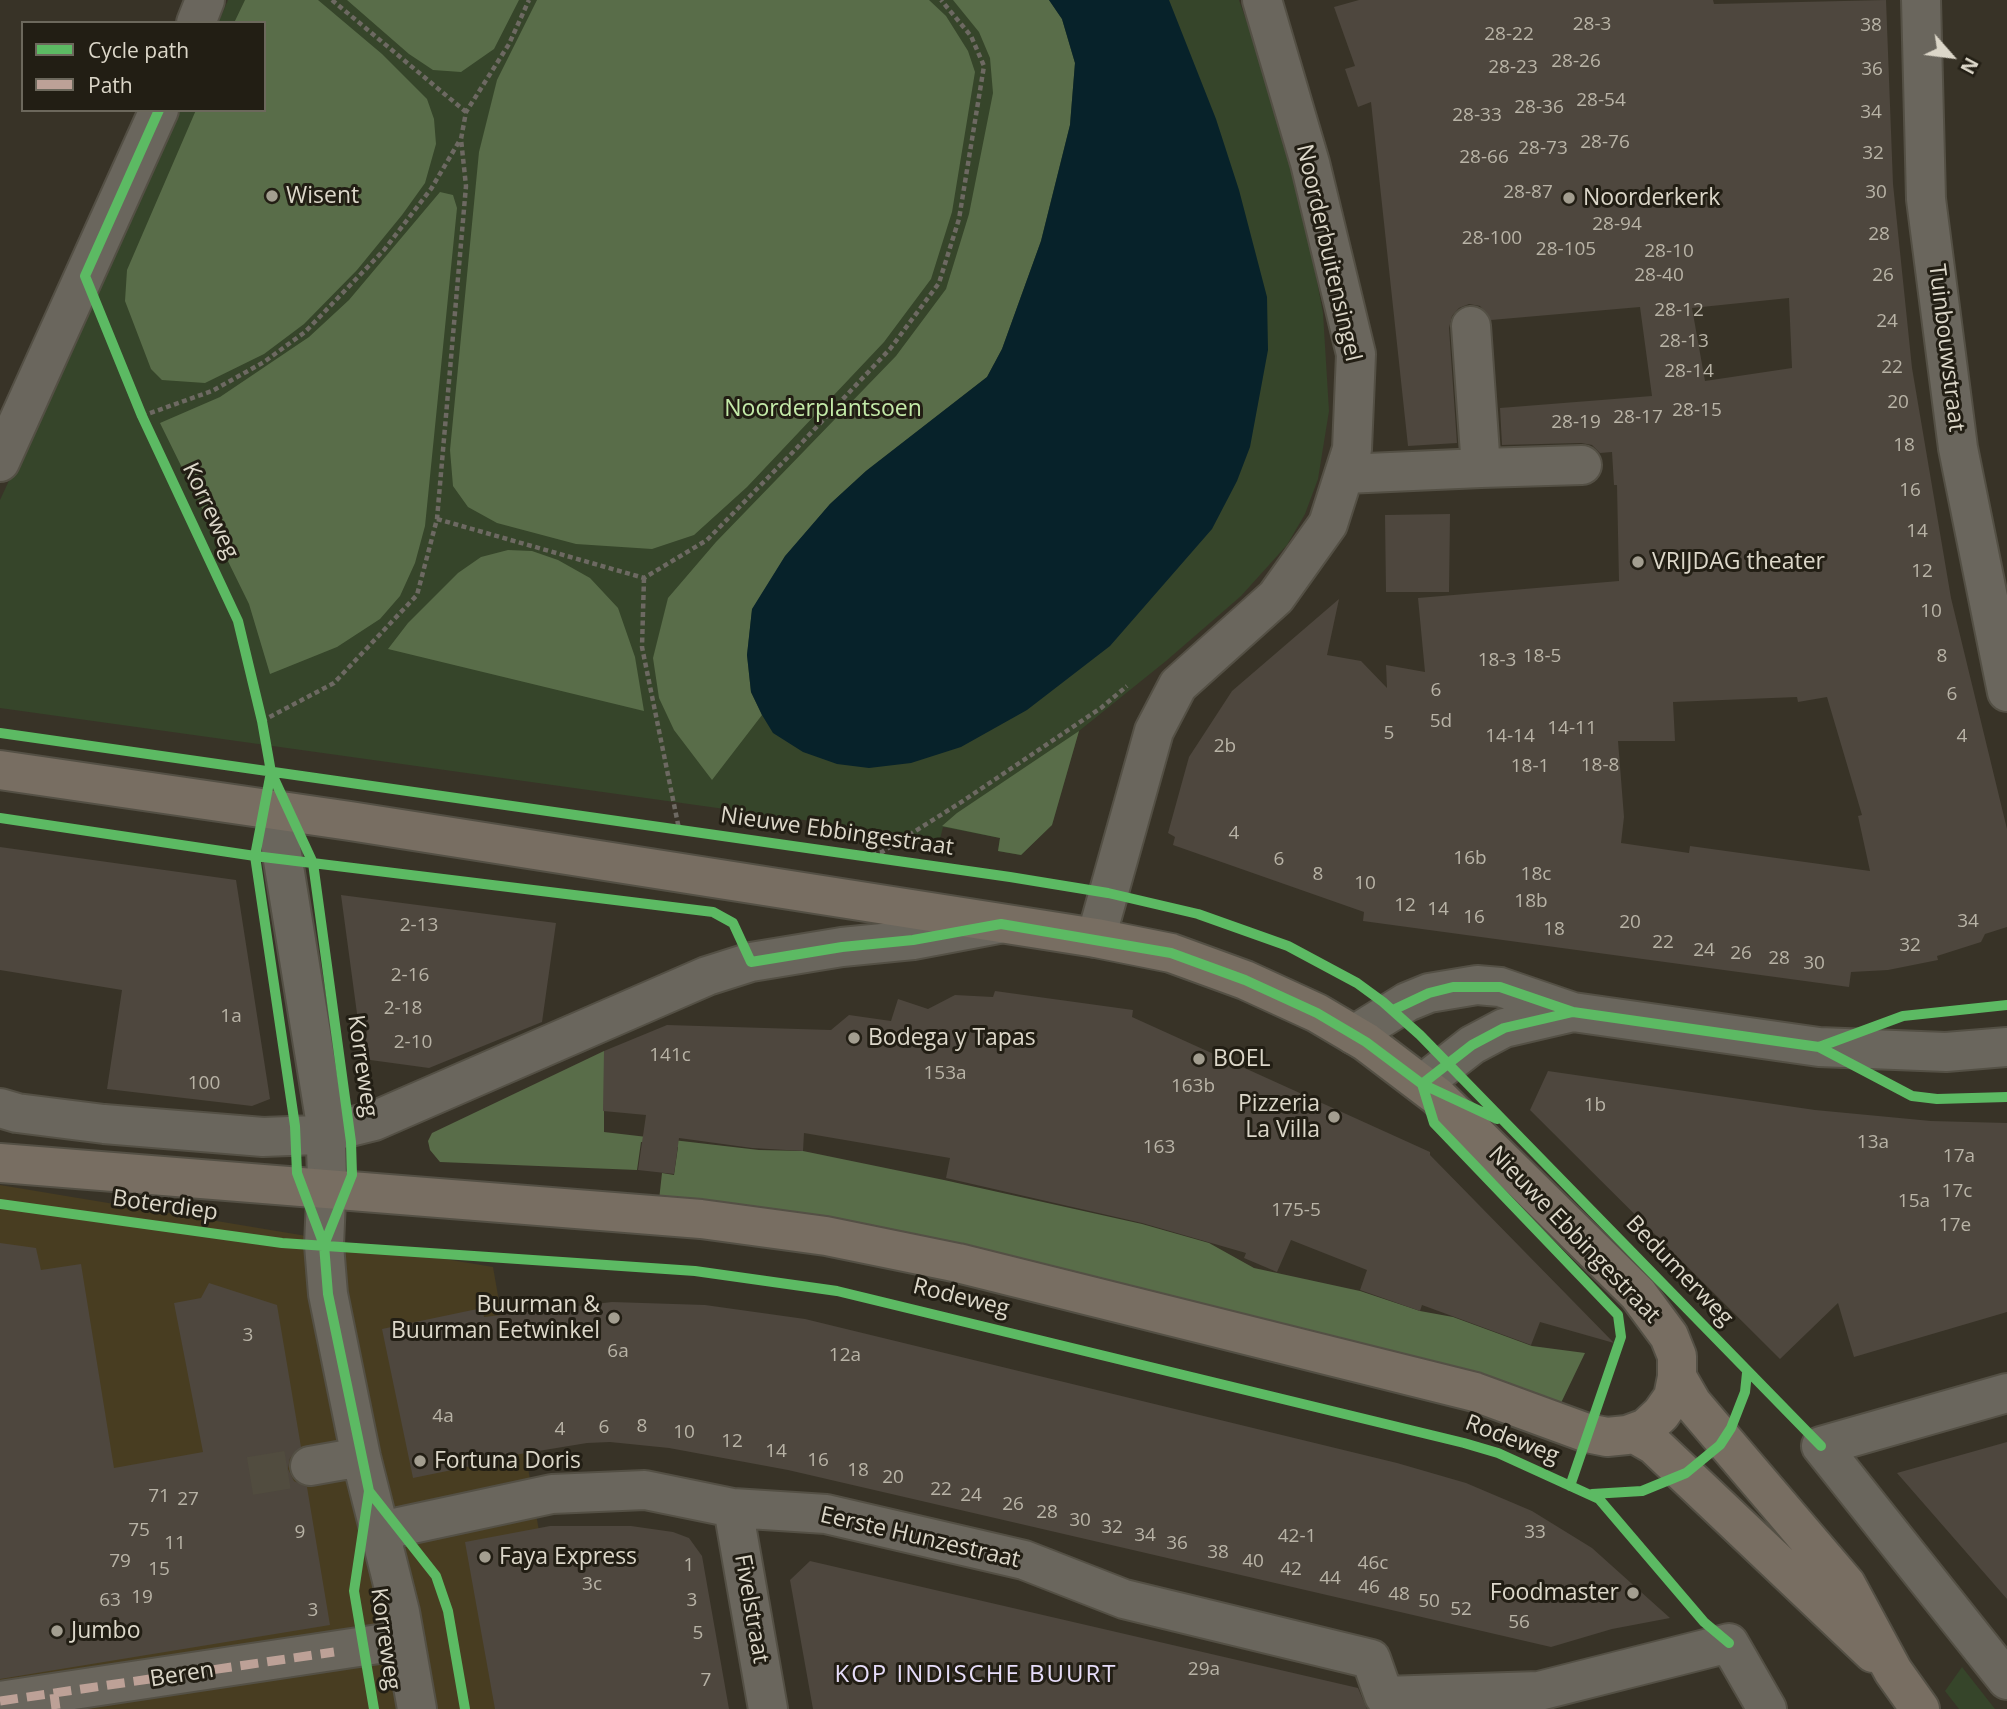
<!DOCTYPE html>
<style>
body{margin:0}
#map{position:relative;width:2007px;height:1709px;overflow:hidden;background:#383327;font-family:"Open Sans",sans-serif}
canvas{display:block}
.legend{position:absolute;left:21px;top:21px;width:245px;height:91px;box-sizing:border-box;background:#221e14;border:2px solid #6c685c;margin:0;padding:9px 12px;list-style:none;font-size:21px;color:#dcd7c9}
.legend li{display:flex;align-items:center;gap:14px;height:35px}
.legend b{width:35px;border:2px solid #6c685c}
.north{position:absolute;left:1916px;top:21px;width:70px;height:70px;-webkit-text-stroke:5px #221e14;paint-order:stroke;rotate:118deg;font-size:19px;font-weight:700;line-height:28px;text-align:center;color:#dcd7c9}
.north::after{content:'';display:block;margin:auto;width:24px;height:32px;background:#dcd7c9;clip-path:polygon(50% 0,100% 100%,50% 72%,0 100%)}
</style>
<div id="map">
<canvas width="2007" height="1709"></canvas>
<ul class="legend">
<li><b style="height:9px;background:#5cba63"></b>Cycle path</li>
<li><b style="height:9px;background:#bda197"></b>Path</li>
</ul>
<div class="north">N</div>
</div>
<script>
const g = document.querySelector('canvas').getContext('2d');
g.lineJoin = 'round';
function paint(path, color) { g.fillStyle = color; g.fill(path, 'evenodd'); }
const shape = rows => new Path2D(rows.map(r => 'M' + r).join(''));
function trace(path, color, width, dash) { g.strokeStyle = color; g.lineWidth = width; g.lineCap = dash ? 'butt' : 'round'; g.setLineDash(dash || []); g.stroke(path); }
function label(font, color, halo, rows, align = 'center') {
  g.font = font + ' "Open Sans",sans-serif'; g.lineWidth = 6; g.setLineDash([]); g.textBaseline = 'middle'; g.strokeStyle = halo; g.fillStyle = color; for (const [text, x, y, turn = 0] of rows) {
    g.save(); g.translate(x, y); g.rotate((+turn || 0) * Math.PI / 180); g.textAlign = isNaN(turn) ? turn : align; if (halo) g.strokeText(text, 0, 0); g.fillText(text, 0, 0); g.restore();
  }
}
const built = shape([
 [0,1185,493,1267,570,1709,0,1709]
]);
const green = shape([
 [228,0,1239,0,1280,115,1304,213,1323,313,1329,411,1318,479,1305,514,1287,545,1241,596,1166,661,1079,731,1052,825,1021,855,998,851,1000,838,943,827,940,839,0,708,0,500,180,110,264,110,264,23,218,23],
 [1962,1667,1995,1709,1959,1709,1945,1691]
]);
const forest = shape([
 [245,0,318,0,382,54,427,99,434,119,436,144,425,183,402,215,357,270,304,324,264,354,205,383,162,380,151,369,125,301,127,270,196,110,264,110,264,23,234,23],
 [347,0,519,0,494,49,461,72,433,70,409,54],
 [537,0,929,0,946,16,968,51,975,72,952,212,931,279,884,342,747,487,694,535,652,549,576,544,497,523,468,507,453,486,450,450,479,152,497,80],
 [953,0,1049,0,1062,19,1075,63,1070,125,1041,241,1002,349,987,377,866,471,830,504,785,557,752,610,747,655,751,692,762,715,712,780,674,730,659,698,653,658,668,598,716,542,896,356,946,289,969,214,993,93,990,58,979,32],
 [440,192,453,195,457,208,425,526,415,563,400,596,380,619,337,647,270,674,249,604,160,423,220,397,309,337,349,300],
 [508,550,532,551,558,560,590,578,618,608,635,657,644,711,388,649,408,623,458,573,481,557],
 [1079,731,1052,825,1021,855,998,851,1000,838,942,826,957,813],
 [604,1051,604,1132,759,1150,803,1151,944,1180,1142,1224,1209,1243,1254,1268,1360,1291,1420,1311,1453,1317,1532,1346,1585,1353,1560,1405,659,1200,662,1173,674,1175,678,1147,641,1142,637,1170,440,1162,430,1150,428,1141,432,1133]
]);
const water = shape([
 [1049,0,1169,0,1216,119,1239,190,1267,297,1268,350,1250,447,1237,481,1212,529,1110,646,1027,710,961,747,911,763,869,768,837,764,803,752,773,733,762,715,751,692,747,655,752,609,785,556,830,504,866,471,987,377,1002,349,1041,241,1070,125,1075,63,1062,19]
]);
const building = shape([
 [1359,0,1713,0,1714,4,1886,0,1893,184,1912,368,1951,598,2007,829,2007,927,1985,934,1981,942,1937,956,1938,960,1888,970,1851,972,1849,987,1363,921,1364,912,1173,845,1175,837,1168,833,1189,757,1232,691,1339,599,1327,655,1361,661,1387,688,1386,665,1425,672,1418,598,1619,581,1617,485,1614,485,1612,452,1600,453,1592,445,1581,443,1502,445,1500,408,1652,396,1640,307,1491,320,1480,306,1469,304,1459,308,1452,316,1449,328,1457,443,1408,446,1371,102,1358,107,1345,69,1355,66,1334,7],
 [1789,298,1792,368,1705,381,1692,308],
 [1797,697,1798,702,1827,697,1862,815,1858,816,1870,871,1690,846,1689,853,1621,843,1624,817,1618,741,1675,741,1673,702],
 [1450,514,1449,592,1386,592,1385,515],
 [0,847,236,880,270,1099,252,1106,107,1089,122,990,0,970],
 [341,895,556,923,542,1022,429,1068,363,1059,368,1022,358,1021],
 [995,991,1133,1010,1132,1017,1430,1152,1430,1155,1614,1343,1540,1322,1531,1345,1422,1305,1420,1311,1360,1290,1367,1270,1291,1240,1277,1272,1244,1258,1246,1253,1142,1223,946,1178,950,1158,804,1133,803,1151,752,1148,679,1138,674,1174,638,1170,646,1115,603,1111,604,1051,667,1025,831,1030,849,1015,891,1021,898,999,928,1009,955,995,993,997],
 [1548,1071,1815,1110,1931,1121,2007,1123,2007,1312,1854,1357,1838,1303,1780,1359,1530,1110],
 [0,1243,36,1248,41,1270,81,1264,114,1468,203,1452,174,1303,201,1298,209,1283,277,1305,301,1447,290,1458,288,1469,294,1481,307,1487,330,1625,0,1679],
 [612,1302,705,1305,805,1319,1397,1463,1466,1483,1532,1511,1592,1548,1670,1618,1612,1629,1551,1647,788,1470,669,1448,610,1442,587,1443,496,1458,496,1461,413,1478,382,1329,482,1308,484,1317],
 [2007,1442,2007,1599,1897,1473],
 [550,1526,631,1526,673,1532,689,1538,702,1556,729,1709,495,1709,465,1542],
 [810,1561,1358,1688,1367,1709,813,1709,790,1580]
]);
const minorTunnel = shape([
 [250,1476,310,1466]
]);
const path = shape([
 [332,0,466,112],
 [142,416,212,391,264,362,305,332,384,250,431,189,460,140],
 [437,519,644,578,707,540,793,452,890,349,939,283,959,219,984,66,971,36,941,0],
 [644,578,642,647,679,829],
 [262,721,334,683,417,595,437,519,466,186,461,139,466,112,509,44,529,0],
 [863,855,882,852,963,801,1101,708,1127,686]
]);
const minor = shape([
 [1921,0,1926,199,1958,448,2007,692],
 [196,23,205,0],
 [0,462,159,110],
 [1481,468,1582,465],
 [1345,474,1481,468,1471,326],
 [275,811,325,1119,327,1177,324,1245,328,1294,361,1457,400,1612,417,1709],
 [1096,938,1154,731,1178,685,1276,597,1328,524,1352,449,1356,354,1310,163,1262,0],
 [1354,1035,1407,1002,1429,993,1477,985,1500,987,1573,1012,1819,1047,1946,1052,2007,1047],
 [1422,1084,1472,1045,1504,1028,1573,1012],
 [0,1108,17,1113,104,1124,263,1137,317,1135,374,1121,707,976,751,962,842,947,913,940,998,924],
 [2007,1393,1821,1446,2007,1680],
 [310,1466,361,1457],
 [733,1508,768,1709],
 [380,1531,552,1494,645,1490,733,1508,826,1514,1024,1560,1124,1599,1371,1659,1384,1696],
 [1384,1696,1539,1691,1729,1643,1767,1709],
 [0,1701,405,1640]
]);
const major = shape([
 [0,770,350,821,1096,938,1171,953,1245,980,1317,1013,1366,1042,1437,1096,1638,1294,1669,1336,1677,1356,1677,1377,1673,1397,1661,1414,1646,1428,1627,1435,1607,1437,1587,1433,1475,1392,958,1263,826,1236,701,1219,0,1163],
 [1677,1377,1692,1403,1846,1584,1893,1671,1920,1709],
 [1633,1433,1654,1445,1873,1653]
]);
const quiet = shape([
 [54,1694,56,1709],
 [0,1701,334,1652]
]);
const cycleway = shape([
 [159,110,85,276,142,416,238,621,262,721,271,772,313,863,351,1142,352,1175,324,1245],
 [0,733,1010,877,1108,893,1198,914,1288,946,1357,983,1383,1002,1420,1035,1821,1446],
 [271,772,255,856,295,1126,297,1173,324,1245,328,1294,369,1491,354,1591,374,1709],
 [0,818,255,856,713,912,733,923,751,962,842,947,913,940,1001,924,1171,953,1245,980,1317,1013,1366,1042,1422,1084,1497,1119],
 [1393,1010,1429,993,1453,987,1500,987,1573,1012,1819,1047,1912,1096,1937,1099,2007,1097],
 [1819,1047,1903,1016,2007,1005],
 [1422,1084,1434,1123,1618,1315,1621,1337,1570,1486],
 [1422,1084,1472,1045,1504,1028,1573,1012],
 [0,1204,282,1243,695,1271,837,1291,1464,1443,1498,1453,1599,1499,1704,1622,1729,1643],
 [369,1491,436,1576,448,1611,465,1709],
 [1592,1494,1642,1491,1686,1473,1720,1445,1731,1428,1745,1392,1747,1373]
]);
const markers = [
 [272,196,7,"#a39e90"],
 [1569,198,7,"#a39e90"],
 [1638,562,7,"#a39e90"],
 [854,1038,7,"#a39e90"],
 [1199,1059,7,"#a39e90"],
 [1334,1117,7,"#a39e90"],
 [614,1318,7,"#a39e90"],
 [420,1461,7,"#a39e90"],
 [485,1557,7,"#a39e90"],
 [1633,1593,7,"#a39e90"],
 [57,1631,7,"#a39e90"]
];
const numberNames = [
 ["28-3",1592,25],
 ["38",1871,26],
 ["28-22",1509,35],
 ["28-26",1576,62],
 ["28-23",1513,68],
 ["36",1872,70],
 ["28-54",1601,101],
 ["28-36",1539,108],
 ["34",1871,113],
 ["28-33",1477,116],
 ["28-76",1605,143],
 ["28-73",1543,149],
 ["32",1873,154],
 ["28-66",1484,158],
 ["28-87",1528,193],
 ["30",1876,193],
 ["28-94",1617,225],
 ["28",1879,235],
 ["28-100",1492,239],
 ["28-105",1566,250],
 ["28-10",1669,252],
 ["28-40",1659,276],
 ["26",1883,276],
 ["28-12",1679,311],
 ["24",1887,322],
 ["28-13",1684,342],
 ["22",1892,368],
 ["28-14",1689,372],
 ["20",1898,403],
 ["28-15",1697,411],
 ["28-17",1638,418],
 ["28-19",1576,423],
 ["18",1904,446],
 ["16",1910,491],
 ["14",1917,532],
 ["12",1922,572],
 ["10",1931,612],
 ["18-5",1542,657],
 ["8",1942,657],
 ["18-3",1497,661],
 ["6",1436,691],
 ["6",1952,695],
 ["5d",1441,722],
 ["14-11",1572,729],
 ["5",1389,734],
 ["14-14",1510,737],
 ["4",1962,737],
 ["2b",1225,747],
 ["18-8",1600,766],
 ["18-1",1530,767],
 ["4",1234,834],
 ["16b",1470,859],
 ["6",1279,860],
 ["8",1318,875],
 ["18c",1536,875],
 ["10",1365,884],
 ["18b",1531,902],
 ["12",1405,906],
 ["14",1438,910],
 ["16",1474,918],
 ["34",1968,922],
 ["20",1630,923],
 ["2-13",419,926],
 ["18",1554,930],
 ["22",1663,943],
 ["32",1910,946],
 ["24",1704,951],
 ["26",1741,954],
 ["28",1779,959],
 ["30",1814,964],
 ["2-16",410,976],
 ["2-18",403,1009],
 ["1a",231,1017],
 ["2-10",413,1043],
 ["141c",670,1056],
 ["153a",945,1074],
 ["100",204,1084],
 ["163b",1193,1087],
 ["1b",1595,1106],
 ["13a",1873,1143],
 ["163",1159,1148],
 ["17a",1959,1157],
 ["17c",1957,1192],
 ["15a",1914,1202],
 ["175-5",1296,1211],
 ["17e",1955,1226],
 ["3",248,1336],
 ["6a",618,1352],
 ["12a",845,1356],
 ["4a",443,1417],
 ["8",642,1427],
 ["6",604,1428],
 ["4",560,1430],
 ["10",684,1433],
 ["12",732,1442],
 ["14",776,1452],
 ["16",818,1461],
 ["18",858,1471],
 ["20",893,1478],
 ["22",941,1490],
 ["24",971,1496],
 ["71",159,1497],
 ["27",188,1500],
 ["26",1013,1505],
 ["28",1047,1513],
 ["30",1080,1521],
 ["32",1112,1528],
 ["75",139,1531],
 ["9",300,1533],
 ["33",1535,1533],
 ["34",1145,1536],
 ["42-1",1297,1537],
 ["11",175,1544],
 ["36",1177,1544],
 ["38",1218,1553],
 ["79",120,1562],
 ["40",1253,1562],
 ["46c",1373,1564],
 ["1",689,1566],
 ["15",159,1570],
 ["42",1291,1570],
 ["44",1330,1579],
 ["3c",592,1585],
 ["46",1369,1588],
 ["48",1399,1595],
 ["19",142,1598],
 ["63",110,1601],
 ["3",692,1601],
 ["50",1429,1602],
 ["52",1461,1610],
 ["3",313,1611],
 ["56",1519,1623],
 ["5",698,1634],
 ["29a",1204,1670],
 ["7",706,1681]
];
const poiNames = [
 ["Wisent",286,196],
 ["Noorderkerk",1583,198],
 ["VRIJDAG theater",1652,562],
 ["Bodega y Tapas",868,1038],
 ["BOEL",1213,1059],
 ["Pizzeria",1320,1104,"right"],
 ["La Villa",1320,1130,"right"],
 ["Buurman &",600,1305,"right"],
 ["Buurman Eetwinkel",600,1331,"right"],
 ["Fortuna Doris",434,1461],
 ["Faya Express",499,1557],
 ["Foodmaster",1619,1593,"right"],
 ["Jumbo",71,1631]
];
const streetNames = [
 ["Noorderbuitensingel",1328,253,77],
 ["Tuinbouwstraat",1946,348,83],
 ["Korreweg",210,511,65],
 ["Nieuwe Ebbingestraat",837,832,8],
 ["Korreweg",362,1066,82],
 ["Boterdiep",165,1206,8],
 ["Nieuwe Ebbingestraat",1574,1235,46],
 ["Bedumerweg",1679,1271,46],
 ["Rodeweg",961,1298,14],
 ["Rodeweg",1512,1440,21],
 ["Eerste Hunzestraat",920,1538,13],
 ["Fivelstraat",751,1609,80],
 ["Korreweg",385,1639,82],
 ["Beren",182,1675,-9]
];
const parkNames = [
 ["Noorderplantsoen",823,409]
];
const neighbourhoodNames = [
 ["KOP INDISCHE BUURT",976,1675]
];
paint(built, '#483d21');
paint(green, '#36452a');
paint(forest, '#596d49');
paint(water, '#07222a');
paint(building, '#4e473e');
trace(minorTunnel, '#514c3f', 38, [38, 19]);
trace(minor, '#545045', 42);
trace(major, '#545045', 42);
trace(path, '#6d6962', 4.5, [5, 3.5]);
trace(minor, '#6a665d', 38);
trace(major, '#786e62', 38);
trace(quiet, '#bda197', 9, [18, 9]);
trace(cycleway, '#5cba63', 10);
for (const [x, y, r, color] of markers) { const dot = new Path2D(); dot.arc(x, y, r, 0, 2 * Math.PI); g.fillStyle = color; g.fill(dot); trace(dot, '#221e14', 2.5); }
label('19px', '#b8b3a6', null, numberNames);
label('23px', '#dcd7c9', '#221e14', poiNames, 'left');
label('23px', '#dcd7c9', '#221e14', streetNames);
label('23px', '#c3eaa8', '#221e14', parkNames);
g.letterSpacing = '2px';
label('24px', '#e7ddfa', '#221e14', neighbourhoodNames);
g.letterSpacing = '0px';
</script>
